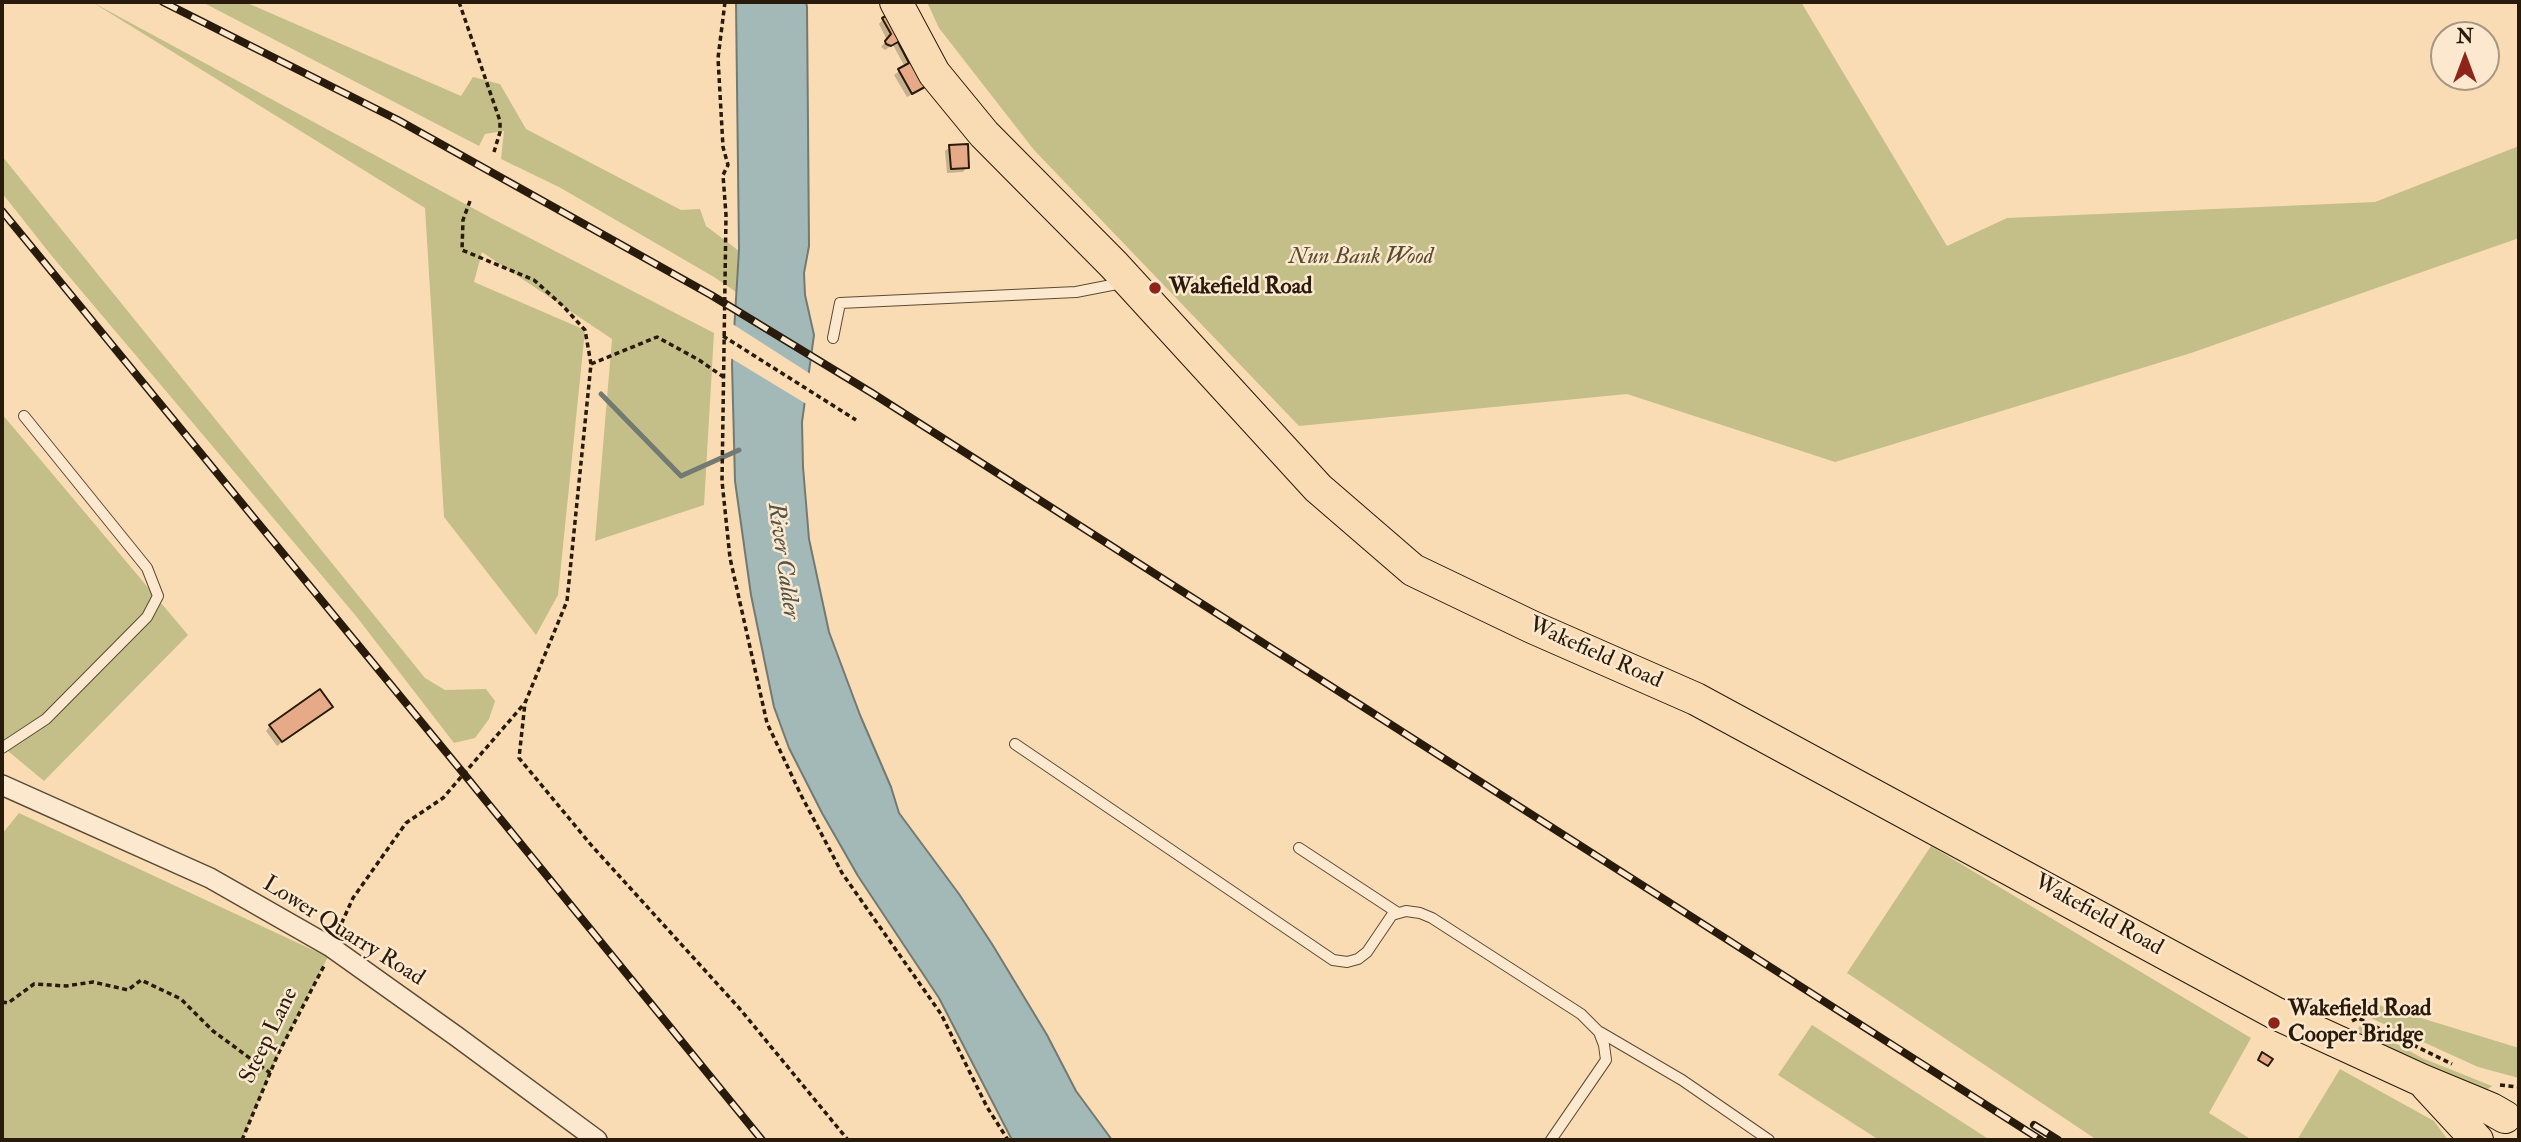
<!DOCTYPE html>
<style>
body{margin:0}
#map{position:relative;width:2521px;height:1142px;overflow:hidden;background:#f9dcb4;font-family:"IM FELL Double Pica",serif}
canvas{display:block}
.frame{position:absolute;inset:0;border:4px solid #281b0b;pointer-events:none}
.north{position:absolute;left:2430px;top:21px;width:70px;height:70px;box-sizing:border-box;background:#fbe8ce;border:2px solid #a79680;border-radius:50%;rotate:0deg;font-size:19px;font-weight:700;line-height:28px;text-align:center;color:#281b0b}
.north::after{content:'';display:block;margin:auto;width:24px;height:32px;background:#8f2418;clip-path:polygon(50% 0,100% 100%,50% 72%,0 100%)}
</style>
<div id="map">
<canvas width="2521" height="1142"></canvas>
<div class="frame"></div>
<div class="north">N</div>
</div>
<script>
const g = document.querySelector('canvas').getContext('2d');
g.lineJoin = 'round';
function paint(path, color) { g.fillStyle = color; g.fill(path, 'evenodd'); }
const shape = rows => new Path2D(rows.map(r => 'M' + r).join(''));
function trace(path, color, width, dash) { g.strokeStyle = color; g.lineWidth = width; g.lineCap = dash ? 'butt' : 'round'; g.setLineDash(dash || []); g.stroke(path); }
function label(font, color, halo, rows, align = 'center') {
  g.font = font + ' "IM FELL Double Pica",serif'; g.lineWidth = 5; g.setLineDash([]); g.textBaseline = 'middle'; g.strokeStyle = halo; g.fillStyle = color; for (const [text, x, y, turn = 0] of rows) {
    g.save(); g.translate(x, y); g.rotate((+turn || 0) * Math.PI / 180); g.textAlign = isNaN(turn) ? turn : align; if (halo) g.strokeText(text, 0, 0); g.fillText(text, 0, 0); g.restore();
  }
}
const green = shape([
 [92,2,491,218,714,333,704,505,595,541,612,339,482,252,474,282,585,330,558,595,536,635,444,517,425,208],
 [202,2,245,2,461,96,473,77,500,84,526,129,681,210,700,209,706,226,739,251,736,292,714,277,559,187,501,159,504,131,485,134,479,146],
 [927,2,1801,2,1947,246,2007,218,2375,202,2519,146,2519,238,2191,353,1835,462,1627,394,1299,426,1034,150,939,28],
 [2,156,425,678,445,690,486,689,495,701,489,719,475,738,454,743,356,616,51,255,2,193],
 [2,414,188,635,44,781,2,746],
 [19,813,328,957,278,1054,242,1140,2,1140,2,834],
 [1931,846,2251,1038,2209,1113,2252,1140,2097,1140,1847,973],
 [2359,999,2519,1048,2519,1078,2478,1067,2362,1014],
 [2361,1024,2422,1058,2492,1086,2480,1095,2354,1035],
 [1812,1025,1990,1140,1879,1140,1778,1075],
 [2340,1069,2434,1121,2448,1140,2297,1140]
]);
const water = shape([
 [736,2,806,2,807,7,809,246,804,273,805,295,814,335,802,422,803,467,809,539,829,632,860,715,891,787,899,813,959,894,992,944,1047,1035,1076,1091,1112,1140,1012,1140,939,998,858,876,822,813,789,748,774,707,751,595,735,481,732,364,739,250,736,2]
]);
const pier = shape([
 [731,323,812,375,808,405,729,357]
]);
const shadow = shape([
 [883,19,927,86,907,97,894,75,905,67,893,45,885,50,881,47,887,40,879,24],
 [950,147,967,167,963,172,947,173,945,151],
 [326,711,277,746,266,731,270,726]
]);
const stream = shape([
 [601,394,681,476,739,450]
]);
const building = shape([
 [895,11,934,82,912,94,898,69,909,63,898,42,891,46,886,44,885,41,891,34,882,18,895,11],
 [968,144,969,168,951,169,949,145,968,144],
 [320,689,333,707,282,742,269,725,320,689],
 [2262,1052,2273,1059,2268,1066,2258,1060,2262,1052]
]);
const path = shape([
 [459,2,500,121,500,132,494,152],
 [725,2,718,58,723,147,728,165,723,175,726,215,722,481,730,558,767,723,801,795,842,873,941,1014,987,1107,1008,1140],
 [470,201,463,220,462,250,534,280,563,306,585,330,591,364,567,601,525,703,519,758,592,846,740,1009,848,1140],
 [591,364,657,337,699,360,725,378],
 [338,931,353,898,406,823,443,798,524,704],
 [2,1002,8,1003,34,984,66,986,93,982,128,990,141,980,181,999,213,1031,270,1073],
 [2352,1021,2358,1018,2452,1064],
 [2500,1085,2519,1087],
 [242,1140,278,1054,325,964]
]);
const service = shape([
 [833,338,840,303,1076,292,1122,283],
 [1015,744,1333,960,1347,962,1358,959,1367,952,1392,915,1406,911,1420,913,1432,918,1581,1014,1599,1032,1604,1045,1606,1060,1551,1140],
 [2,748,46,719,147,617,158,596,147,568,24,416],
 [1299,848,1398,913],
 [1600,1032,1682,1080,1769,1140]
]);
const minor = shape([
 [2,785,210,878,331,947,456,1036,597,1140]
]);
const trunk = shape([
 [896,2,934,73,984,134,1114,265,1318,488,1413,570,1532,627,1696,699,2275,1013,2421,1080,2491,1109,2505,1117],
 [2427,1086,2477,1140]
]);
const rail = shape([
 [163,2,398,120,711,295,872,393,2041,1140],
 [2,211,464,774,762,1140],
 [2034,1125,2058,1140]
]);
const pathBridge = shape([
 [723,336,856,420]
]);
const markers = [
 [1155,288,7,"#8f2418"],
 [2274,1023,7,"#8f2418"]
];
const parkNames = [
 ["Nun Bank Wood",1361,258]
];
const poiNames = [
 ["Wakefield Road",1169,288],
 ["Wakefield Road",2288,1010],
 ["Cooper Bridge",2288,1036]
];
const streetNames = [
 ["Wakefield Road",1595,654,24],
 ["Wakefield Road",2098,916,29],
 ["Lower Quarry Road",343,932,32],
 ["Steep Lane",270,1036,-64]
];
const waterNames = [
 ["River Calder",782,561,82]
];
paint(green, '#c4bf89');
paint(water, '#a3b9b8');
trace(water, '#727a73', 2);
paint(pier, '#f9dcb4');
paint(shadow, '#0003');
trace(stream, '#727a73', 5);
paint(building, '#e7aa89');
trace(building, '#281b0b', 2);
trace(service, '#5c4b35', 12);
trace(minor, '#5c4b35', 22);
trace(trunk, '#281b0b', 34);
trace(path, '#281b0b', 3.5, [5, 3.5]);
trace(service, '#fbe8ce', 10);
trace(minor, '#fbe8ce', 19);
trace(trunk, '#f9dcb4', 32);
trace(rail, '#281b0b', 8);
trace(rail, '#fbe8ce', 5, [16]);
trace(pathBridge, '#281b0b', 3.5, [5, 3.5]);
for (const [x, y, r, color] of markers) { const dot = new Path2D(); dot.arc(x, y, r, 0, 2 * Math.PI); g.fillStyle = color; g.fill(dot); trace(dot, '#fbe8ce', 2.5); }
label('italic 23px', '#574c31', '#fbe8ce', parkNames);
label('bold 23px', '#281b0b', '#fbe8ce', poiNames, 'left');
label('23px', '#281b0b', '#fbe8ce', streetNames);
label('italic 24px', '#535248', '#fbe8ce', waterNames);
</script>
